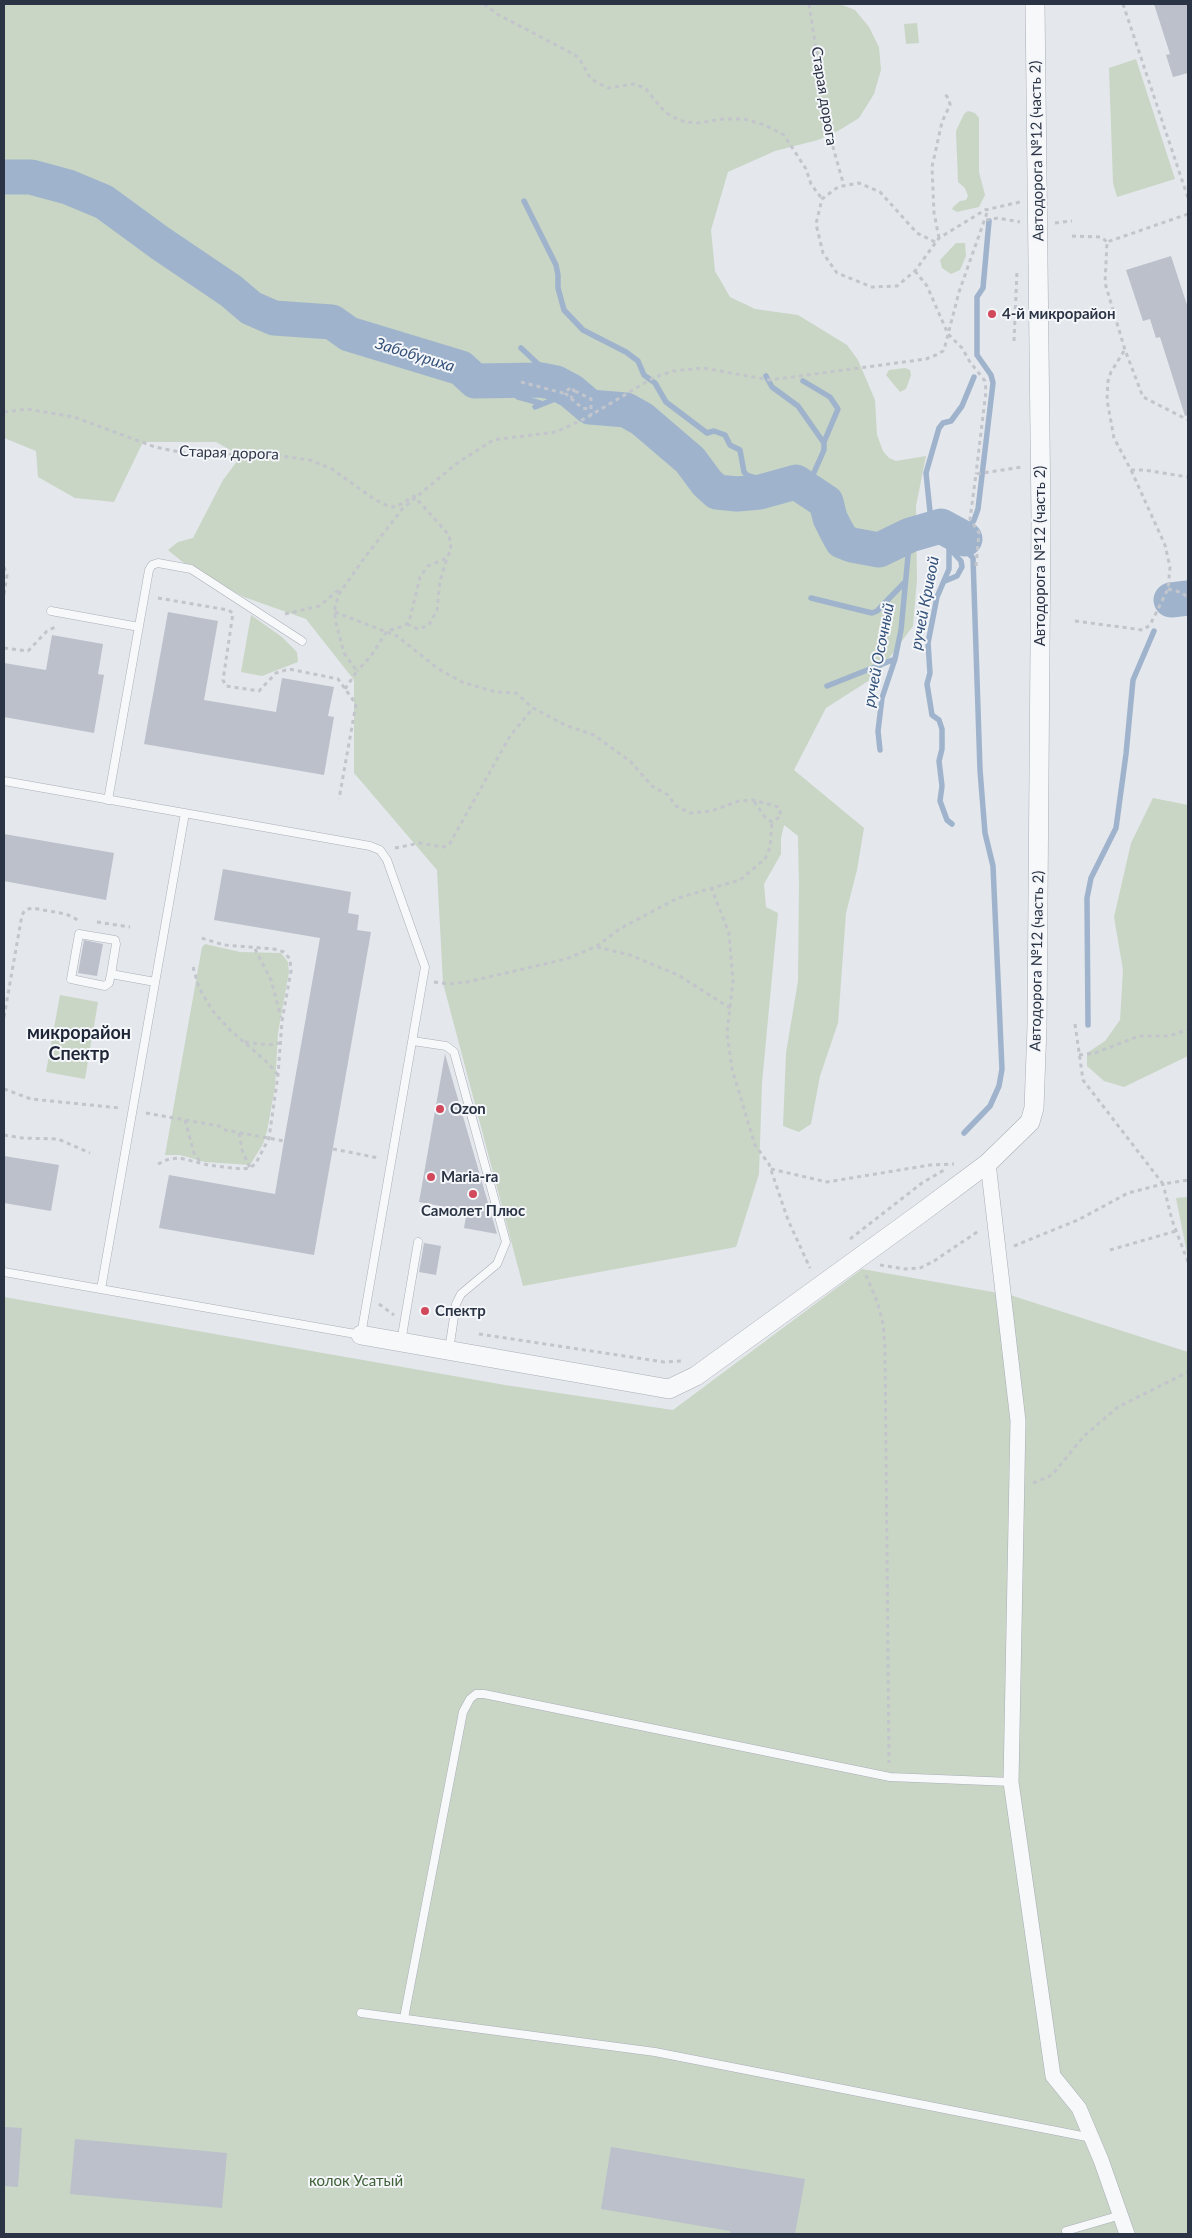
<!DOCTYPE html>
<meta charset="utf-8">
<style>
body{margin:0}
#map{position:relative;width:1192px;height:2238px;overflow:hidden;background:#e4e7ec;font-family:Lato,sans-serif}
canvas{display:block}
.frame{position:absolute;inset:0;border:5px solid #2b3445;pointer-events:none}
</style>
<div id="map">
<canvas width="1192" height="2238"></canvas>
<div class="frame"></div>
</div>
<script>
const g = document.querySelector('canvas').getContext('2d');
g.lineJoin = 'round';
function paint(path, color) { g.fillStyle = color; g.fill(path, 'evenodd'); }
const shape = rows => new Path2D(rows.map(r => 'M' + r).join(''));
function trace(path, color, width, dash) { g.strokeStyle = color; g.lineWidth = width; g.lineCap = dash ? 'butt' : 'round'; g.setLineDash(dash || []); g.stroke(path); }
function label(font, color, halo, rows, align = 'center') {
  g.font = font + ' Lato,sans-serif'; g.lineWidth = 4; g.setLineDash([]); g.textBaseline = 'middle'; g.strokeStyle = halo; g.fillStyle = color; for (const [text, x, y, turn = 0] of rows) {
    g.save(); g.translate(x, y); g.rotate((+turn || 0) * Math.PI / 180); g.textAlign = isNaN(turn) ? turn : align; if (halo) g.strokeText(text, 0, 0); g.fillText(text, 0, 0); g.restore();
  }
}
const green = shape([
 [4,4,840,4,855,10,869,27,879,47,881,70,874,94,859,118,838,131,818,140,775,151,728,172,711,230,715,271,730,297,755,309,798,315,847,345,858,360,875,400,877,435,883,451,889,458,896,461,926,456,916,506,917,580,913,626,876,676,826,708,794,770,864,828,857,870,846,913,838,1023,820,1076,811,1124,799,1132,783,1126,786,1053,798,981,799,886,798,836,784,825,781,838,781,854,764,884,766,907,778,913,762,1083,759,1174,736,1247,523,1286,443,983,437,870,354,773,354,680,306,619,244,597,191,569,168,550,178,542,193,538,223,480,241,456,216,442,143,442,114,502,75,498,38,477,36,451,4,438],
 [917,23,919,43,906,44,904,24],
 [1136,59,1175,179,1117,197,1113,183,1109,68],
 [968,111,975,113,979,118,979,172,985,195,979,207,957,212,952,209,953,207,960,201,966,200,968,196,965,188,958,182,956,131,964,114],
 [956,243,965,243,966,256,960,270,951,274,942,268,940,260],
 [905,368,910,370,911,375,906,389,900,392,886,375,889,370],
 [251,615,282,637,297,652,298,662,262,676,241,672],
 [1153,798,1188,805,1188,1056,1124,1087,1104,1081,1087,1066,1087,1053,1105,1041,1120,1020,1123,970,1114,917,1131,843],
 [205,944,240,952,281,953,288,962,289,972,278,1033,275,1087,267,1131,263,1144,250,1165,205,1162,180,1155,165,1155,202,947],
 [60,995,98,1002,85,1079,46,1072],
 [1188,1197,1188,1258,1176,1198],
 [862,1269,1010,1295,1188,1352,1188,2234,4,2234,4,1297,505,1385,673,1410]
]);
const stream = shape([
 [524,201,556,265,558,275,558,288,564,310,583,330,626,352,638,361,644,375,655,383,666,402,707,433,714,431,725,435,730,445,740,450,744,472,747,475,758,479,767,477,781,486],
 [521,348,538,364,558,375,565,388],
 [766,376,772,387,798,406,824,443,824,450,812,477,811,491],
 [803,381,830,397,838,409,824,442],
 [518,397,540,403],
 [535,407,555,399,579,398],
 [941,526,931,521,926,473,939,428,943,423,951,421,962,406,974,377],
 [957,541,973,558,980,770,985,833,993,866,1002,1069,999,1086,990,1106,964,1133],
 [945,581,957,576,962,567,961,561,950,549],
 [811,598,872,613,877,611,905,582],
 [827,686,895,659],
 [880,750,878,731,882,698,895,659,901,630,910,535],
 [952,824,947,820,940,801,942,786,939,761,942,749,942,729,939,720,932,715,927,684,930,673,928,643,937,597,949,569,949,546,963,538,974,520,978,509,993,383,991,375,977,355,977,297,983,288,989,221],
 [1088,1025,1087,898,1091,878,1116,828,1126,754,1133,680,1154,631]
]);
const river = shape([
 [4,177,31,177,68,187,104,202,160,243,231,291,251,308,274,318,332,322,349,334,461,368,475,381,541,380,556,383,571,391,590,407,626,410,642,419,690,460,707,483,717,492,737,494,760,492,796,482,826,502,830,518,836,530,842,541,852,545,879,550,910,535,941,526,965,539],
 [1171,600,1188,598]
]);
const building = shape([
 [1154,4,1188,4,1188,73,1173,77,1166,55,1170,54],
 [1171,256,1188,308,1188,415,1185,416,1160,337,1156,338,1150,319,1143,321,1126,270],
 [168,612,218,621,204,700,276,712,282,678,334,687,328,716,334,717,324,775,144,744],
 [52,635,103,644,98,674,104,675,94,733,4,717,4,663,46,670],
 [4,834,114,853,106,900,4,881],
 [223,869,351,892,348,913,359,915,357,930,371,932,314,1255,159,1228,169,1175,275,1194,284,1141,320,938,214,920],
 [84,940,103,944,97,976,78,973],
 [445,1054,497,1234,464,1228,467,1211,419,1202],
 [4,1156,59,1165,51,1211,4,1203],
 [424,1243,441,1246,436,1275,419,1272],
 [4,2127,22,2128,18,2187,4,2186],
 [75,2139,227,2153,222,2208,70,2194],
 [611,2147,805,2179,795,2234,730,2234,730,2231,601,2209]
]);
const path = shape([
 [484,4,497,14,575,55,579,58,591,79,600,84,608,88,634,84,645,88,664,111,671,116,685,122,698,123,723,119,744,119,765,125,784,135,806,169,811,184,822,199],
 [809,4,829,133,844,186],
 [1123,4,1188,198],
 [1188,214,1107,242,1105,283,1125,350,1143,397,1188,420],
 [986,220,998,218,1020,222],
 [1055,223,1072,221],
 [1072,236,1101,237,1107,242],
 [939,238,934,213,932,167,942,122,950,105,949,99,944,93],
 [935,242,917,233,880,192,859,183,838,187,822,199,816,224,823,253,837,273,872,287,897,286,915,271,939,238,985,210,1020,202],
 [915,271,927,286,948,334,962,348,970,362,985,381,986,391,976,474],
 [1014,341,1017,271],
 [1124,351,1111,372,1108,381,1107,400,1114,438,1131,470,1144,470,1188,477],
 [521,382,563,393,572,387,574,391,571,398],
 [575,391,591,399,591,415],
 [565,393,582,408,589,409],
 [4,412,27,409,74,417,155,447,194,455,229,455,253,452,310,460,332,469,374,499,388,506,396,507,414,496,449,535,451,549,447,558,428,566,420,577,409,622,404,626,387,631,371,656,357,671],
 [976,566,979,533,970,519,976,474,1022,467],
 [4,567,7,575,4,595],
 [1168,589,1183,593,1188,599],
 [158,598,228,610,233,613,223,680,226,686,259,691,276,673,289,669,338,679,356,704,339,799],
 [335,612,397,636,437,668,462,682,496,692,516,693,533,708,565,725,594,735,631,762,652,786,668,795,676,806,690,813,711,811,739,801,753,800,779,807,781,816,772,822,765,817,753,800],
 [285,614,319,606,341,588],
 [1075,621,1143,630,1150,625,1168,589,1170,567,1165,545,1131,470],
 [407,624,418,629,429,625,437,610,440,581,447,558],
 [4,648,28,651,47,631,55,627],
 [345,689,357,671,344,653,335,619,335,607,339,594,365,557,403,508,456,464,493,440,556,432,586,418,653,378,673,371,703,368,770,380,926,359,936,355,943,351,945,346,959,292,988,210],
 [395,848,420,843,443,847,449,845,510,736,533,708],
 [711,887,729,933,733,981,727,1033,732,1069,755,1145,769,1164,788,1220,810,1268],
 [97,922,130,927],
 [597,947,630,955,678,975,730,1008],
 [255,949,271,980,281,1017],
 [193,967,199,988,212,1010,229,1029,268,1063,278,1075],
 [434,982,449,984,467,982,566,959,597,946,621,928,678,898,740,880,765,859,770,847,772,822],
 [4,1017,22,915,25,910,32,908,66,914,78,920],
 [1075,1024,1083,1080,1163,1184,1188,1180],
 [245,1042,268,1045,280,1043],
 [1079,1055,1095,1053,1139,1036,1170,1036,1188,1029],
 [4,1089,31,1099,120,1108],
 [146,1113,219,1126,225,1130,284,1141],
 [185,1120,194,1153,201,1163],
 [239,1133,242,1150,250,1168],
 [4,1135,22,1138,58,1139,90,1153],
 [333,1149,379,1158],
 [158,1164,169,1159,180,1158,208,1165,241,1169,250,1168,256,1163,269,1138,278,1075,282,1021,291,971,290,959,284,952,274,949,224,945,198,937],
 [771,1169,827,1182,930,1165,954,1164],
 [850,1239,922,1183,944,1170],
 [1014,1246,1078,1220,1128,1193,1163,1184,1172,1220,1188,1262],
 [1110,1250,1176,1231],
 [880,1265,905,1269,920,1268,934,1261,980,1230],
 [866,1275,878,1304,883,1324,885,1348,889,1763],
 [379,1304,394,1315],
 [479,1334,664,1362,681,1361],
 [1033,1483,1052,1475,1084,1436,1118,1407,1188,1372]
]);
const service = shape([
 [51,611,139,627],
 [4,781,370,846,380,850,387,860,425,967,361,1335,4,1272],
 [108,800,149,570,152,565,158,563,191,569,302,641],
 [111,974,116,944,115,940,79,934,71,979,105,986,109,983,111,974,155,982],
 [413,1041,446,1046,454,1052,506,1242,497,1264,461,1294,456,1304,449,1350],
 [101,1289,185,813],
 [401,1342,418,1242],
 [361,2013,655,2052,1092,2138],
 [404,2018,463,1712,470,1699,476,1694,484,1694,890,1777,1011,1782],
 [1066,2231,1121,2215]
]);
const minor = shape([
 [988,1163,1018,1421,1011,1782,1053,2076,1079,2108,1101,2160,1127,2234]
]);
const tertiary = shape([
 [361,1335,669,1389,696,1376,921,1213,988,1163,1030,1122,1034,1108,1037,1026,1041,520,1035,4]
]);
const markers = [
 [992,314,5,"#d1495b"],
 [440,1109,5,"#d1495b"],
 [431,1177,5,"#d1495b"],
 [473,1194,5,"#d1495b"],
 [425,1311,5,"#d1495b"]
];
const streetNames = [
 ["Старая дорога",824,96,81],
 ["Автодорога №12 (часть 2)",1037,151,-91],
 ["Старая дорога",229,453,2],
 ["Автодорога №12 (часть 2)",1040,556,-90],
 ["Автодорога №12 (часть 2)",1037,961,-89]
];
const poiNames = [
 ["4-й микрорайон",1002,314],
 ["Ozon",450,1109],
 ["Maria-ra",441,1177],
 ["Самолет Плюс",473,1211,"center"],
 ["Спектр",435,1311]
];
const parkNames = [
 ["колок Усатый",356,2181]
];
const waterNames = [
 ["Забобуриха",415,355,17],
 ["ручей Кривой",925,603,-79],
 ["ручей Осочный",879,655,-79]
];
const quarterNames = [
 ["микрорайон",79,1033],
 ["Спектр",79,1054]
];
paint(green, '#c9d6c5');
trace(stream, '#9fb4cc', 5.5);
trace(river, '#9fb4cc', 35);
paint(building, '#bbc0ca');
trace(service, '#a9aeb7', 9);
trace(minor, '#a9aeb7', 16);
trace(tertiary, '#a9aeb7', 20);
trace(path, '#c2c5cb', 3, [4, 4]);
trace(service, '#f7f8fa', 8);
trace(minor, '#f7f8fa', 15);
trace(tertiary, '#f7f8fa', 19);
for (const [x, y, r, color] of markers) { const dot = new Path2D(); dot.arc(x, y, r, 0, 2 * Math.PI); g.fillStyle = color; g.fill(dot); trace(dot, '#f4f6f9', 2); }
label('15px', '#2b3445', '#f4f6f9', streetNames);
label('bold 15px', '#2b3445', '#f4f6f9', poiNames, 'left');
label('15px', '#3f6138', '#f4f6f9', parkNames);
label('italic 16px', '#34527a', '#f4f6f9', waterNames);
label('bold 18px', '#1d2536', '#f4f6f9', quarterNames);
</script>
